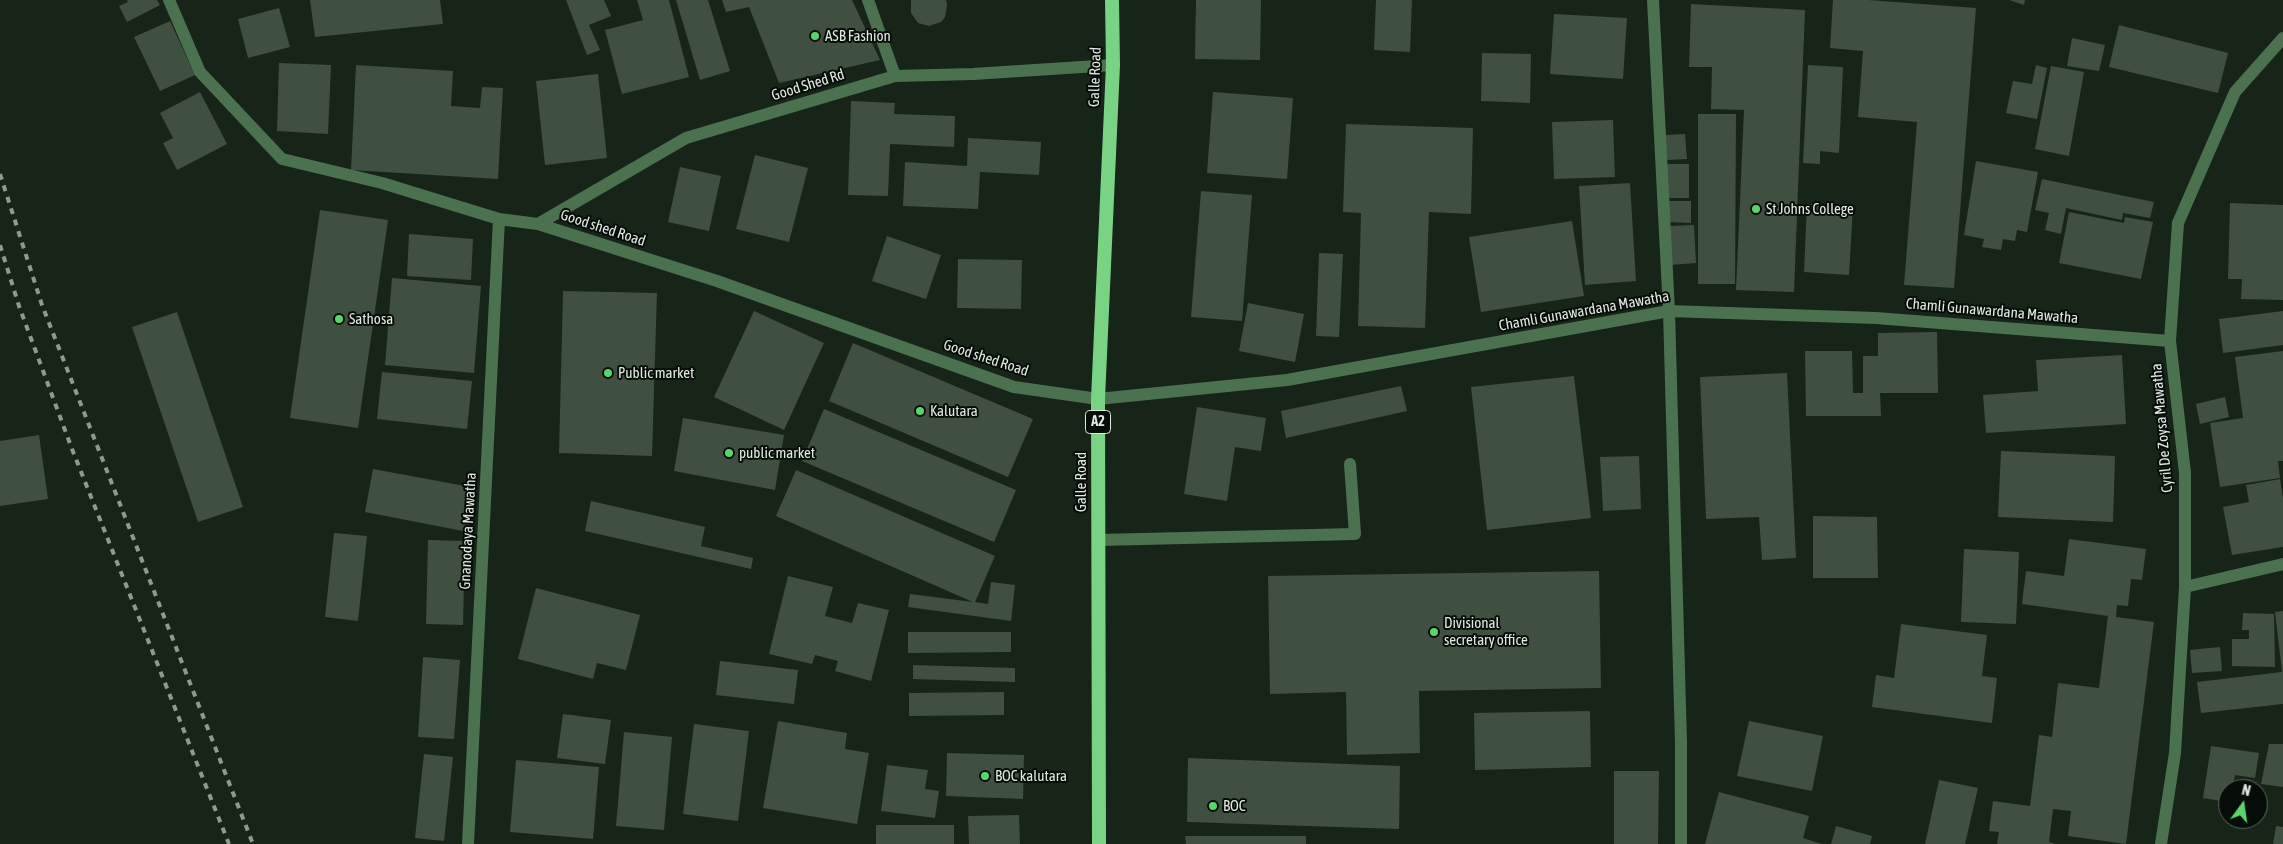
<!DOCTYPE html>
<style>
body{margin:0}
#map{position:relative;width:2283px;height:844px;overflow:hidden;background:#162517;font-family:"Asap Condensed",sans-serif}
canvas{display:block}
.north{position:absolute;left:2218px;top:779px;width:50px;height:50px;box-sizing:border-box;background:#060c07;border:1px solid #5d655e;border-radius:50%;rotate:14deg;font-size:14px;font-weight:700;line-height:20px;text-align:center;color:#e0eae1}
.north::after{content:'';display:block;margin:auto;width:18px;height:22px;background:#5ad56e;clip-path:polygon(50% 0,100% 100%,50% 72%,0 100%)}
</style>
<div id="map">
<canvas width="2283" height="844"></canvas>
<div class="north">N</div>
</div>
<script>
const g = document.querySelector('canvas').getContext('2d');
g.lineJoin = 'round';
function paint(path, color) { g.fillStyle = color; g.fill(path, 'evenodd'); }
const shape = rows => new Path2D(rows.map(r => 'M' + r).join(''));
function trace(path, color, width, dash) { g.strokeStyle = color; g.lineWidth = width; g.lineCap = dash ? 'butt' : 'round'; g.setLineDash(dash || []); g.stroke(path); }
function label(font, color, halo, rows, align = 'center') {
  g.font = font + ' "Asap Condensed",sans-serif'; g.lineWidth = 4; g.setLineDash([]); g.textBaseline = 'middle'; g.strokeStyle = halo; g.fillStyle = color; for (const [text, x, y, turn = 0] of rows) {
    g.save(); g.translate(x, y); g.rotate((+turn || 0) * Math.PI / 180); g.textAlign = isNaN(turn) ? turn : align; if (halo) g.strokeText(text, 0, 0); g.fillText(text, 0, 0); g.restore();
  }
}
const building = shape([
 [127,0,157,0,160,5,127,22,119,6,128,2],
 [310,0,440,0,443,24,315,37],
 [566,0,604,0,611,16,589,25,600,50,587,55],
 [637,0,669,0,689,77,622,94,605,30,643,20],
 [676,0,708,0,730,71,700,80],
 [722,0,852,0,880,60,779,83,749,7,726,12],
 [911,0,946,0,947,5,945,17,941,22,929,26,918,23,911,13],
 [1196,0,1261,0,1260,60,1195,59],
 [1376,0,1412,0,1410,52,1374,50],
 [1833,0,1868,0,1976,8,1954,288,1904,285,1917,122,1858,117,1863,51,1830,48],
 [2009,0,2025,0,2024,5],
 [1691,4,1805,10,1794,292,1736,290,1744,110,1711,109,1712,67,1689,67],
 [279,8,290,47,248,58,238,19],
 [1554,14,1627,18,1623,79,1550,74],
 [170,21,195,75,160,91,134,37],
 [2119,25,2228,53,2218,93,2109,67],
 [2072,38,2105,45,2099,71,2067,66],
 [1482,53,1531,54,1530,103,1481,101],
 [279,63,331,65,328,134,277,131],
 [356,65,453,71,451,106,480,108,482,87,503,88,498,179,351,170],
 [1808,65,1843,67,1839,153,1820,151,1820,164,1803,163],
 [2036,65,2047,68,2037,119,2006,113,2013,81,2032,84],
 [2051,66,2084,72,2069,156,2035,149],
 [598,74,607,158,545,165,536,81],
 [200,92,227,144,177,170,163,143,173,138,160,113],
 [1213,92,1293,98,1287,179,1207,173],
 [851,101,895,103,894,114,955,116,954,147,890,144,888,196,848,195],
 [1698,114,1736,114,1735,284,1698,284],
 [1613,120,1615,177,1554,179,1552,122],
 [1346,124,1473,128,1471,214,1429,212,1425,328,1358,326,1361,213,1343,212],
 [1685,134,1687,159,1667,160,1665,135],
 [968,138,1041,142,1039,175,980,172,978,209,903,206,905,162,967,166],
 [755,155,808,168,789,242,736,229],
 [1976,161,2038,172,2027,232,2017,230,2015,241,2003,239,2001,250,1982,247,1984,239,1964,235],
 [1667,164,1689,164,1689,198,1667,198],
 [680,167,721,176,709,231,668,222],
 [2042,179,2154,202,2150,218,2123,213,2122,220,2066,208,2061,234,2045,230,2049,213,2035,210],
 [1630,183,1636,281,1585,285,1579,186],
 [1201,191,1252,195,1242,321,1191,317],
 [1666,201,1691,201,1691,223,1666,222],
 [2230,203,2283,205,2283,300,2241,299,2242,279,2228,279],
 [1807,204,1853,206,1849,275,1804,272],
 [320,210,388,220,358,428,290,418],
 [2069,212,2124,223,2125,217,2153,222,2141,279,2059,263],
 [1572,221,1584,296,1481,312,1469,237],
 [1694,225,1696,263,1670,265,1668,226],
 [409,234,473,239,471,280,407,276],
 [887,236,941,255,926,299,872,281],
 [1319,253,1343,254,1339,337,1316,336],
 [958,259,1022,260,1021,309,957,308],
 [392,278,481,286,474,373,385,365],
 [563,291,657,293,652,456,559,453],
 [1248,303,1304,314,1295,362,1239,351],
 [754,311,824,343,784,430,714,397],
 [2283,311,2283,345,2223,353,2219,319],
 [177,312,243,507,198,522,132,327],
 [1937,332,1938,393,1880,393,1881,416,1806,416,1805,351,1852,351,1853,393,1863,393,1863,356,1878,356,1878,333],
 [853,343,1033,419,1008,477,829,401],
 [2283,351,2283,461,2278,461,2280,478,2220,487,2210,423,2243,418,2235,357],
 [2122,355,2126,424,1986,433,1983,395,2038,391,2036,360],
 [382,372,472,381,467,429,377,419],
 [1787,373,1796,558,1762,560,1759,517,1706,519,1700,377],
 [1574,376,1591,518,1487,530,1471,387],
 [1401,386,1407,411,1286,438,1281,411],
 [2225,397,2229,417,2200,424,2196,404],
 [1197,407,1266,418,1261,451,1235,447,1227,501,1184,494],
 [824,409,1016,490,994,542,802,461],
 [683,418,784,435,775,490,674,471],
 [39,435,48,499,0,506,0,441],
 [2001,451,2115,456,2113,522,1998,517],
 [1639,456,1641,509,1603,511,1600,457],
 [373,469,476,488,468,532,365,512],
 [796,470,995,556,975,602,988,604,991,582,1015,585,1011,621,908,607,910,594,973,602,776,516],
 [2280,479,2283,499,2283,547,2232,555,2223,507,2249,502,2246,485],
 [591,501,705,527,701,546,753,558,751,569,585,531],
 [1813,516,1877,517,1878,578,1813,578],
 [334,533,367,536,358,621,325,617],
 [2069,539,2146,549,2142,580,2131,579,2128,606,2117,605,2116,617,2154,622,2126,844,2068,836,2071,811,2053,809,2049,842,2055,844,1997,844,1999,832,1989,831,1993,801,2030,806,2039,735,2052,737,2058,683,2099,688,2108,616,2022,604,2026,571,2064,576],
 [428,540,465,541,463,625,426,624],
 [1964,549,2019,552,2016,624,1961,622],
 [1599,571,1601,688,1419,691,1420,753,1347,755,1346,692,1270,694,1268,576],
 [788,576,833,587,825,616,852,623,858,603,889,610,871,681,835,671,838,661,815,655,812,664,769,654],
 [536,588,640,615,626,670,597,663,593,679,518,659],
 [2283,611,2283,704,2201,713,2197,682,2282,672,2275,612],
 [2243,613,2274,614,2275,667,2232,666,2232,639,2249,639,2249,630,2242,630],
 [1901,624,1987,635,1982,676,1997,678,1992,723,1872,707,1876,675,1894,678],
 [908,632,1011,632,1011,652,908,653],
 [2220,647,2222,671,2192,673,2190,650],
 [423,657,460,660,454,739,418,737],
 [720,661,798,670,794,704,716,695],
 [913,665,1015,668,1015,682,913,679],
 [1004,692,1004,715,909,716,909,693],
 [1590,711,1591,767,1475,770,1474,713],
 [563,714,611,720,605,764,557,758],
 [778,721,847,733,845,749,869,753,857,824,763,808],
 [1749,721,1823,736,1812,791,1737,776],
 [694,724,749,731,738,821,683,814],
 [624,732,672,737,664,830,616,826],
 [2269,744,2283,744,2283,787,2261,784],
 [2211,746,2259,753,2255,778,2235,775,2232,789,2228,789,2228,802,2203,798],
 [947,753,1024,755,1023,799,946,796],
 [424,754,453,757,444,841,415,838],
 [1188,758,1400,766,1399,829,1187,822],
 [516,760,599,767,593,839,510,832],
 [887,765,928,770,925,789,939,791,935,818,881,811],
 [1614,771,1659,771,1658,844,1614,844],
 [1939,780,1978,788,1965,844,1925,844],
 [1719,792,1809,816,1803,838,1822,844,1705,844],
 [1019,815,1020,844,969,844,968,816],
 [876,825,954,825,954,844,876,844],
 [1836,826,1872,836,1870,844,1831,844],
 [2276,826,2283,827,2283,844,2273,844],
 [1185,836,1306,836,1306,844,1186,844]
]);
const service = shape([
 [1098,540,1355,534,1350,464]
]);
const minor = shape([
 [169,0,200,72,282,159,382,183,499,219,538,224,717,281,1014,387,1098,399,1287,380,1669,311,1876,318,2170,341],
 [868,0,895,76],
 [1653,0,1669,311,1681,743,1681,844],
 [538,224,686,138,895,76,973,74,1113,65],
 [2185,587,2283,564],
 [468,844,499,219]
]);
const tertiary = shape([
 [2161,844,2175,753,2185,587,2185,473,2170,341,2178,223,2235,92,2283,38]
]);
const trunk = shape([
 [1099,844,1098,399,1113,65,1112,0]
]);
const rail = shape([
 [0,174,42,305,253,844],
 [0,245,19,306,72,449,229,844]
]);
const markers = [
 [815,36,5,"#5ad56e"],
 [1756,209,5,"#5ad56e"],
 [339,319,5,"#5ad56e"],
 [608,373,5,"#5ad56e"],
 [920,411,5,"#5ad56e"],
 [729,453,5,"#5ad56e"],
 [1434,632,5,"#5ad56e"],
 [985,776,5,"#5ad56e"],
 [1213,806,5,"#5ad56e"]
];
const shields = [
 [1098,422,25]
];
const shieldNames = [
 ["A2",1098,422]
];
const poiNames = [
 ["ASB Fashion",825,36],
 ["St Johns College",1766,209],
 ["Sathosa",349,319],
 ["Public market",618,373],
 ["Kalutara",930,411],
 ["public market",739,453],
 ["Divisional",1444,623],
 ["secretary office",1444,640],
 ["BOC kalutara",995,776],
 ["BOC",1223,806]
];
const streetNames = [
 ["Galle Road",1095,77,-88],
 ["Good Shed Rd",808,85,-17],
 ["Good shed Road",603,228,18],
 ["Chamli Gunawardana Mawatha",1584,311,-10],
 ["Chamli Gunawardana Mawatha",1992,311,5],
 ["Good shed Road",986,358,18],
 ["Cyril De Zoysa Mawatha",2162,428,-95],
 ["Galle Road",1081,482,-90],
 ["Gnanodaya Mawatha",468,531,-87]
];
paint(building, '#3f4f40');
trace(service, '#4c714f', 12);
trace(minor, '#4c714f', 12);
trace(tertiary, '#4c714f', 12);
trace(trunk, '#7ad285', 14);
trace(rail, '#8e9a8f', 4, [6, 6]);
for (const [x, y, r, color] of markers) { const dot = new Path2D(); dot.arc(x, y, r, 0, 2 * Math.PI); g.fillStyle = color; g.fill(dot); trace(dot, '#060c07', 2); }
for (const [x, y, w] of shields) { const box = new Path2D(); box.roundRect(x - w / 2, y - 11.5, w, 23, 4); g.fillStyle = '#060c07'; g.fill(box); trace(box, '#e0eae1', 1); }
label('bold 14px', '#e0eae1', null, shieldNames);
label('15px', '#e0eae1', '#060c07', poiNames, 'left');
label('15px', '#e0eae1', '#060c07', streetNames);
</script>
